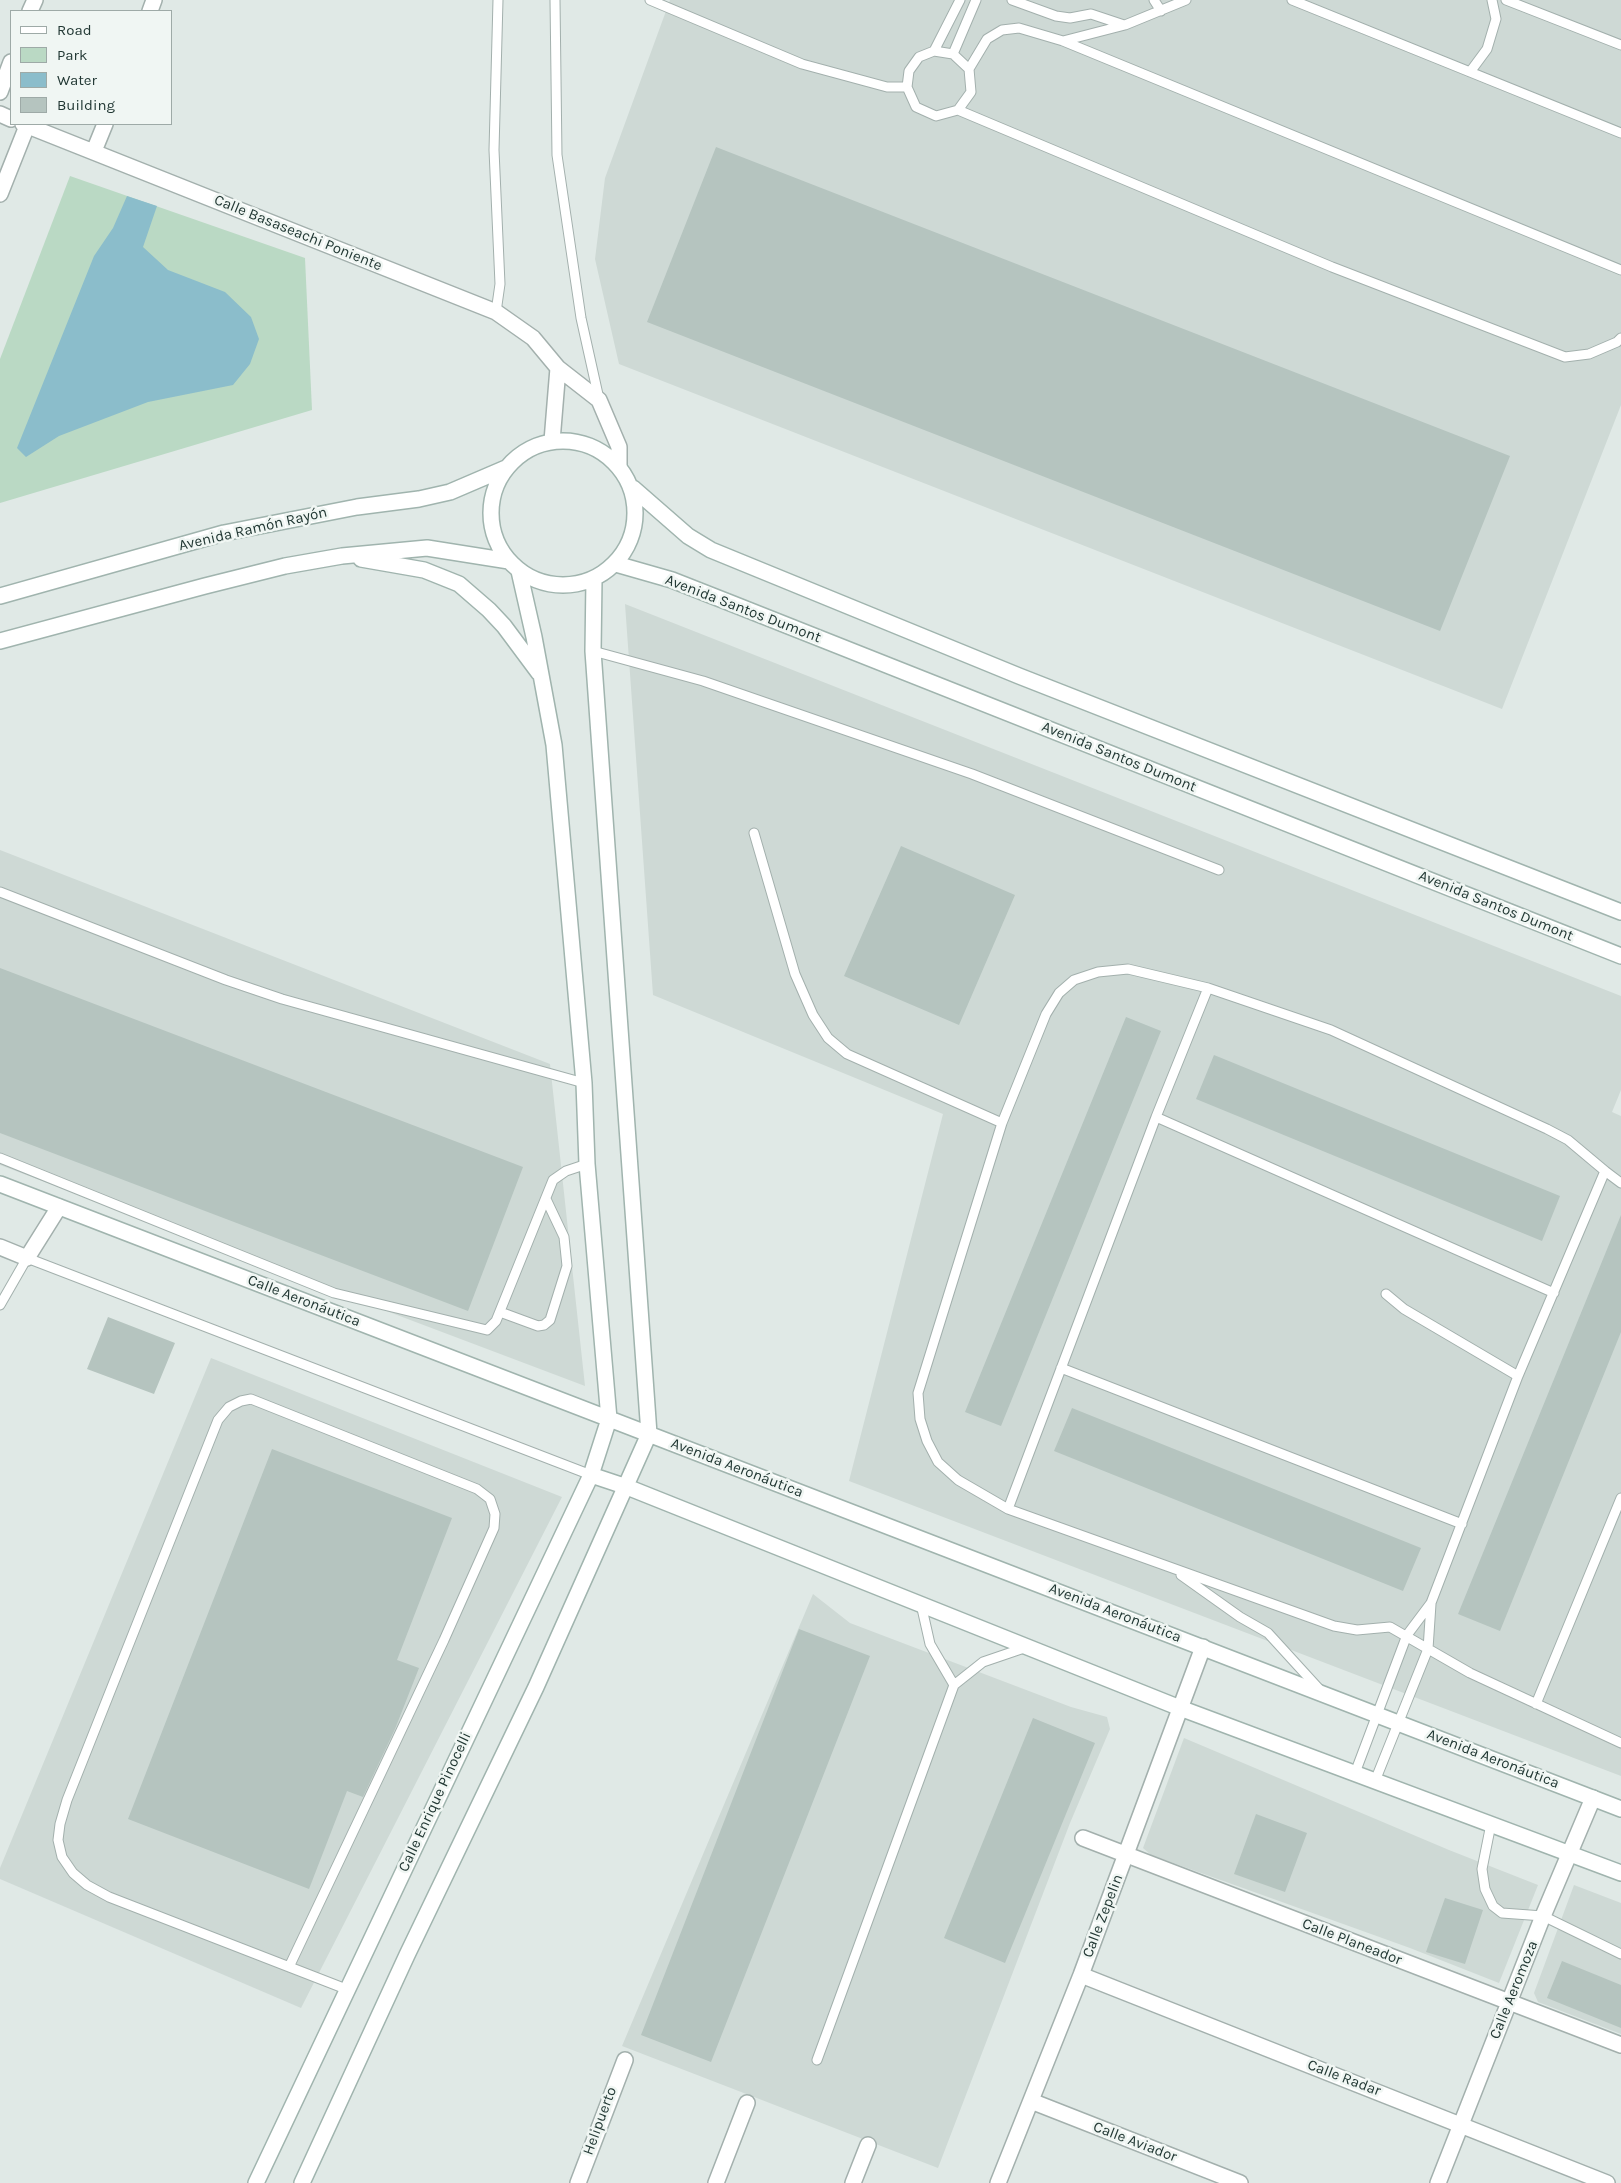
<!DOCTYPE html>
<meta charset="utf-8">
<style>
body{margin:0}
#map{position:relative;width:1621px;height:2183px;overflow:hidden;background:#e0e9e6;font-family:Karla,sans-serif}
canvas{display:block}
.legend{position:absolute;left:10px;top:10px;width:162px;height:115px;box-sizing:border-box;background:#f0f6f3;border:1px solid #9eaaa7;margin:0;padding:6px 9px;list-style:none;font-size:15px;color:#223834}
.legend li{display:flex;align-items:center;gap:10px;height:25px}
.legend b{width:25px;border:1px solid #9eaaa7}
</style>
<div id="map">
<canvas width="1621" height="2183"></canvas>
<ul class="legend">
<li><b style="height:6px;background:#fff"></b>Road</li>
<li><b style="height:14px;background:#bad9c4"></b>Park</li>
<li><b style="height:14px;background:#8bbdcb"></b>Water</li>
<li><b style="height:14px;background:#b5c4bf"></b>Building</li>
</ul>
</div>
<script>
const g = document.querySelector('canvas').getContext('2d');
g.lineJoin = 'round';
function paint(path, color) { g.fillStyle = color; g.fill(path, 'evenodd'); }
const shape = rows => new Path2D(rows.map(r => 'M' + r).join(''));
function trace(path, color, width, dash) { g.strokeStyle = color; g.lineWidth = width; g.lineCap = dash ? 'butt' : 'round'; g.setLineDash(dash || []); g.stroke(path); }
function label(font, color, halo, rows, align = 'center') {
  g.font = font + ' Karla,sans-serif'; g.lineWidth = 5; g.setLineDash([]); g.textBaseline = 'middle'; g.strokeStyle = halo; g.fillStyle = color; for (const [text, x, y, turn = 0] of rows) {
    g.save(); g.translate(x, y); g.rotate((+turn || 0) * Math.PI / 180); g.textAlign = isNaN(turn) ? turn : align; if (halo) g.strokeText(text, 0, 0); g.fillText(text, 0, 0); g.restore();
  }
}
const built = shape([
 [670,0,1621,0,1621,405,1502,709,619,364,595,259,605,178],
 [625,604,1621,996,1621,1090,1612,1112,1621,1116,1621,1776,849,1481,943,1114,653,995],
 [0,850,550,1064,585,1386,0,1165],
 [211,1358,562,1497,301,2008,0,1879,0,1868],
 [813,1594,850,1623,1071,1707,1107,1717,1110,1729,1070,1823,938,2168,622,2046],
 [1184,1738,1449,1850,1538,1885,1499,1983,1410,1948,1151,1855,1143,1848],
 [1574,1885,1621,1903,1621,2034,1538,2002,1534,1993]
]);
const green = shape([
 [70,176,305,258,312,410,0,503,0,359]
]);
const water = shape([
 [127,196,157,206,143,247,168,270,225,292,251,317,259,339,250,364,233,385,148,402,59,436,26,457,17,448,94,256,113,228]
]);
const building = shape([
 [716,147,1510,456,1440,631,647,322],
 [901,846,1015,895,959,1025,844,976],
 [0,968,523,1167,468,1311,0,1133],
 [1126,1017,1161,1031,1001,1426,965,1412],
 [1214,1055,1560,1196,1542,1241,1196,1099],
 [1621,1215,1621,1332,1500,1631,1458,1614],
 [108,1317,175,1343,154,1394,87,1369],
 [1072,1408,1421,1548,1403,1591,1054,1451],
 [272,1449,452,1518,397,1660,419,1668,395,1729,363,1797,347,1791,309,1889,128,1819],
 [799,1629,870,1656,711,2062,641,2035],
 [1033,1718,1095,1743,1005,1963,944,1938],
 [1256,1814,1307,1833,1285,1892,1234,1874],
 [1445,1898,1483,1910,1465,1964,1426,1952],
 [1562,1961,1621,1985,1621,2028,1547,1998]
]);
const lane = shape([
 [555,0,557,155,581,318,599,399],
 [650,0,802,64,887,87,907,87],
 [1012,0,1056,16,1070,18,1091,14,1124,25],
 [1154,0,1161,11],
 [1292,0,1621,133],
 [1506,0,1621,45],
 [1063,41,1125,25,1186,0],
 [934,51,960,0],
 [953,54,976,0],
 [969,69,987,39,1002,30,1019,28,1063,41,1621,270],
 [1470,72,1487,49,1496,19,1492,0],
 [958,110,971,92,969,69,953,54,934,51,919,57,909,71,907,87,916,107,936,116,958,110,1332,267,1565,357,1589,354,1617,342,1621,338],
 [496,312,500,284,494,150,498,0],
 [593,651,703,681,972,774,1219,870],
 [754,833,795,974,813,1015,828,1038,847,1054,1002,1123],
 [0,892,226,980,282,999,584,1083],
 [1156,1117,1554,1293],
 [0,1158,334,1293,487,1330,496,1321,553,1180,566,1171,587,1164],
 [1605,1171,1568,1140,1547,1129,1331,1030,1208,988,1128,969,1098,972,1074,980,1059,993,1046,1014,1002,1123,918,1393,920,1419,927,1441,938,1462,958,1480,1008,1509,1334,1626,1357,1630,1390,1627,1470,1673,1621,1743],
 [1386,1294,1404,1309,1518,1376],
 [0,1305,27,1258,591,1475],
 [500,1312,538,1326,544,1325,550,1320,567,1266,564,1237,546,1199],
 [1061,1368,1462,1524],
 [1008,1509,1156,1117,1208,988],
 [1181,1575,1240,1617,1268,1633,1320,1690],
 [921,1604,930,1644,954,1685],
 [1536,1704,1621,1498],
 [1355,1773,1407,1635,1431,1603,1518,1376,1605,1171,1621,1183],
 [1375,1781,1428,1649,1431,1604],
 [1491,1824,1482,1869,1485,1889,1493,1906,1502,1913,1543,1916,1621,1954],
 [289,1967,444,1640,494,1528,495,1514,490,1499,477,1489,251,1399,241,1401,229,1407,218,1420,67,1800,60,1824,58,1840,62,1857,73,1873,87,1885,109,1897,346,1989],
 [817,2060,954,1685,983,1662,1027,1647]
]);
const street = shape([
 [30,11,35,0],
 [150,11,154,0],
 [0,92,11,62],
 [0,114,11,119],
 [23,124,496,312,533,338,558,368,599,400,619,447,619,465],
 [94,151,105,124],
 [0,194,27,126],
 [552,441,558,368],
 [0,1247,27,1258,59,1207],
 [1083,1838,1621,2045],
 [1081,1975,1607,2183],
 [1031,2101,1240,2183],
 [578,2183,625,2060],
 [716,2183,747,2103],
 [853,2183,868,2145],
 [998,2183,1081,1975,1203,1647],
 [1438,2183,1543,1916,1593,1798]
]);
const secondary = shape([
 '491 513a72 72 0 1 1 144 0a72 72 0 1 1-144 0Z',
 [633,488,688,536,711,550,1019,676,1621,912],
 [361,559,424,570,459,584,489,610,504,626,539,673],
 [616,564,672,580,733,604,1621,956],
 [0,596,224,533,357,507,419,499,450,492,506,468],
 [0,641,205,586,285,566,342,556,427,548,509,561],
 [0,1184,1621,1809],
 [591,1475,627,1487,1180,1708,1621,1873],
 [256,2183,591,1475,609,1419,587,1164,584,1083,554,745,534,637,519,571],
 [302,2183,407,1955,536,1687,649,1434,593,651,594,579]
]);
const streetNames = [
 ["Calle Basaseachi Poniente",298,233,22],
 ["Avenida Ramón Rayón",253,529,-13],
 ["Avenida Santos Dumont",743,609,21],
 ["Avenida Santos Dumont",1119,757,22],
 ["Avenida Santos Dumont",1496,906,22],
 ["Calle Aeronáutica",304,1301,21],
 ["Avenida Aeronáutica",737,1468,21],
 ["Avenida Aeronáutica",1115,1613,21],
 ["Avenida Aeronáutica",1493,1759,21],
 ["Calle Enrique Pinocelli",435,1802,-65],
 ["Calle Zepelin",1103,1916,-69],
 ["Calle Planeador",1352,1942,21],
 ["Calle Aeromoza",1514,1990,-68],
 ["Calle Radar",1344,2078,21],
 ["Helipuerto",600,2121,-70],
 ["Calle Aviador",1135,2142,21]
];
paint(built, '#ced9d5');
paint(green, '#bad9c4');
paint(water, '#8bbdcb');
paint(building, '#b5c4bf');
trace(lane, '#a3b0ad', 11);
trace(street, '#a3b0ad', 18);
trace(secondary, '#a0b4ae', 18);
trace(lane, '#fff', 9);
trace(street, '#fff', 15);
trace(secondary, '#fff', 15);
label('15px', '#223834', '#f0f6f3', streetNames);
</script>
